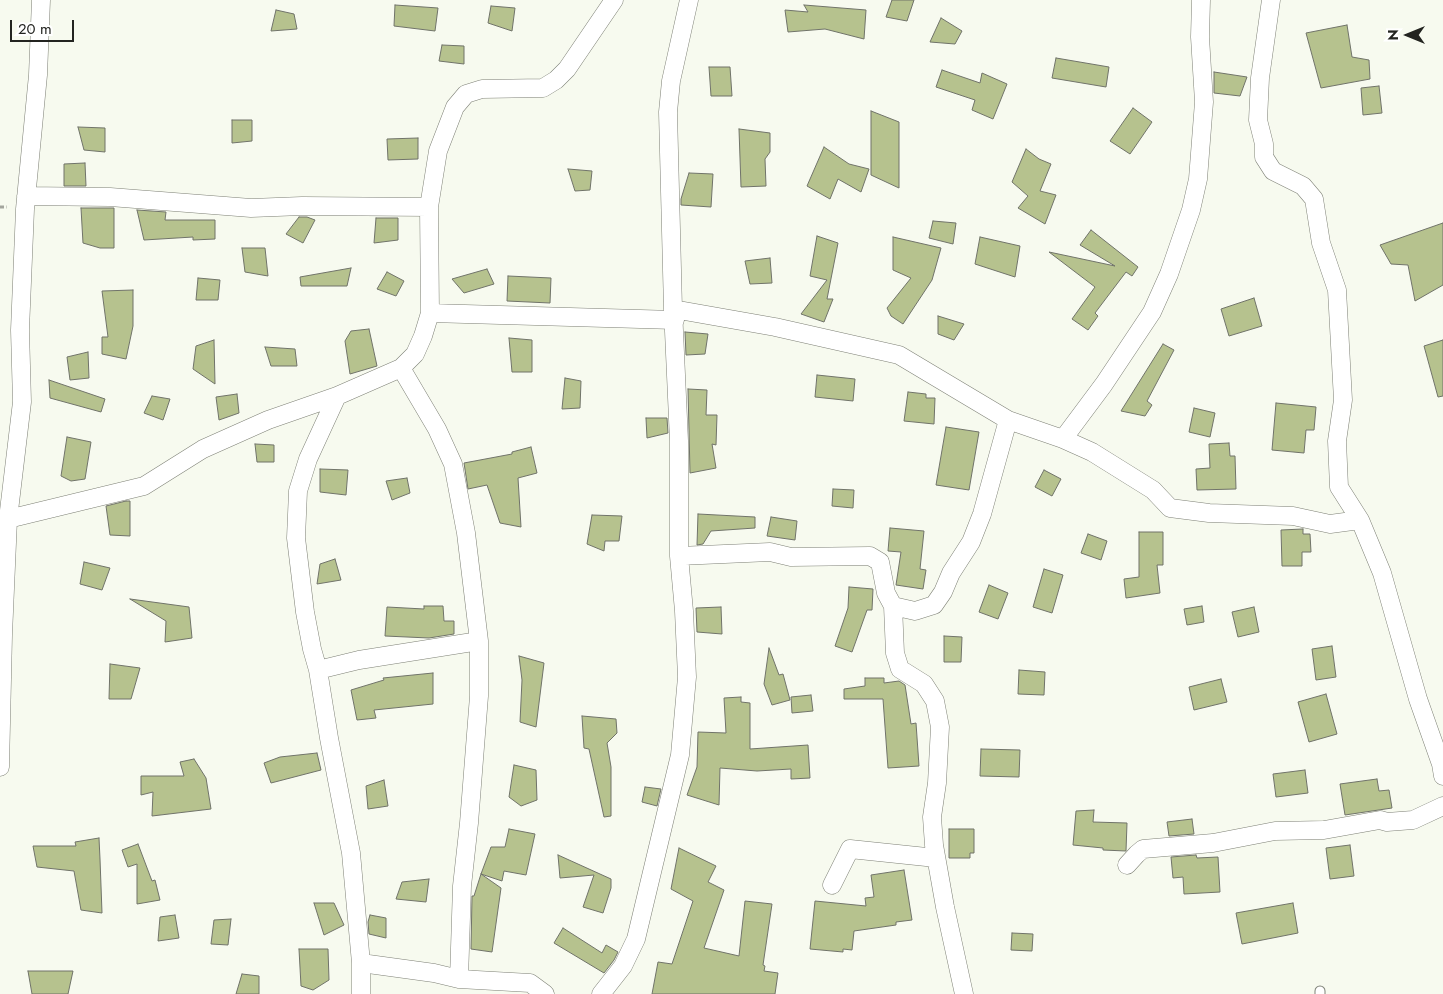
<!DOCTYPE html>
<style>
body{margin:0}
#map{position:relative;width:1443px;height:994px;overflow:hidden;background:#f7faef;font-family:Jost,sans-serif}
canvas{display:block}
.north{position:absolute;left:1383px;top:10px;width:50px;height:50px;-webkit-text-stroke:4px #fff;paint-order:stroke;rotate:270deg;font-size:14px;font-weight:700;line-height:20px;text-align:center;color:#232420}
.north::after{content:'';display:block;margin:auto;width:18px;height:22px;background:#232420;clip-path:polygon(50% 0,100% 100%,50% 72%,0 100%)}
.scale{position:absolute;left:10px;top:20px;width:64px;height:22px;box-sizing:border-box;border:2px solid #232420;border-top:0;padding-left:6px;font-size:15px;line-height:18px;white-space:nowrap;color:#232420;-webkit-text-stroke:4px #fff;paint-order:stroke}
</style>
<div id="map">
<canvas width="1443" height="994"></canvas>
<div class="north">N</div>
<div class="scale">20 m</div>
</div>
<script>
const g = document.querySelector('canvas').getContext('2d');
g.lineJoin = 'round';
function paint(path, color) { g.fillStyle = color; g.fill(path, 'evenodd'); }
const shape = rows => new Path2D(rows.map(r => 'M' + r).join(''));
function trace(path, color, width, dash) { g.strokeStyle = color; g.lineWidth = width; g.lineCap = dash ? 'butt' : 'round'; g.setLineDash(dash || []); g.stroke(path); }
const building = shape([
 [892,0,914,0,907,21,886,17,892,0],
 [395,5,438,8,435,31,394,26,395,5],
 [804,5,866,10,864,39,825,29,788,32,785,10,808,12,804,5],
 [491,6,515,8,512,31,488,23,491,6],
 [276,10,294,14,297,29,271,31,276,10],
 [941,18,962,31,955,44,930,42,941,18],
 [1347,25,1352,57,1369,60,1370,79,1321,88,1306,33,1347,25],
 [442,45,464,46,464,64,439,61,442,45],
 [1056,58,1109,67,1106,87,1052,78,1056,58],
 [709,67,730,67,732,96,711,96,709,67],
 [942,70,980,83,982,73,1007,84,993,119,972,110,975,100,936,87,942,70],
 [1214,72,1247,77,1240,96,1214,93,1214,72],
 [1379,86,1382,113,1363,115,1361,88,1379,86],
 [1133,108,1152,122,1130,154,1110,141,1133,108],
 [871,111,899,122,899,188,871,175,871,111],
 [232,120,252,120,252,141,232,143,232,120],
 [78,127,105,128,105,152,84,150,78,127],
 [739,129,770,133,770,152,765,159,766,186,741,187,739,129],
 [418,138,418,159,388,160,387,139,418,138],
 [824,147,849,164,869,169,861,192,838,179,830,199,807,186,824,147],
 [1026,149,1039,159,1051,164,1040,191,1056,195,1045,224,1018,208,1028,196,1012,182,1026,149],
 [85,163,86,186,64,186,64,164,85,163],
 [568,169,592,171,590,190,575,191,568,169],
 [689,173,713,174,711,207,681,205,681,199,689,173],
 [81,208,114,208,114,248,100,248,83,243,81,208],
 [137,210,166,212,165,220,215,220,215,239,193,240,193,237,144,240,137,210],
 [299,217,307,217,315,220,303,243,286,234,299,217],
 [376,218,398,218,398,240,374,243,376,218],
 [933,221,956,223,953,244,929,238,933,221],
 [1443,223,1443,285,1415,301,1408,265,1391,264,1380,245,1443,223],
 [1091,230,1138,267,1132,276,1126,272,1095,313,1098,316,1088,330,1072,319,1095,287,1049,252,1115,266,1080,245,1091,230],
 [817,236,838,243,827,299,833,299,824,322,801,314,827,280,810,276,817,236],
 [893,237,941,248,932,280,903,324,891,316,887,308,911,278,893,270,893,237],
 [980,237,1020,246,1015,277,975,264,980,237],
 [242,248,265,248,268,276,245,272,242,248],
 [770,258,772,283,750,284,745,261,770,258],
 [351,268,347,286,301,286,300,277,351,268],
 [487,269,494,284,464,293,452,279,487,269],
 [387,272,404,281,396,296,377,289,387,272],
 [508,276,551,278,550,303,507,301,508,276],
 [198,278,220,280,218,300,196,300,198,278],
 [133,290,133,326,126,359,102,354,102,337,108,337,102,291,133,290],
 [1254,298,1262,326,1229,336,1221,309,1254,298],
 [938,316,964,324,954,340,938,334,938,316],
 [369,329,377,366,350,374,345,341,351,331,369,329],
 [685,332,708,334,705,354,686,355,685,332],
 [509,338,532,340,532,372,512,372,509,338],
 [214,340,215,384,193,369,196,346,214,340],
 [1443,340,1443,396,1438,397,1424,346,1443,340],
 [1163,344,1174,350,1147,401,1152,405,1145,416,1121,411,1163,344],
 [265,347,295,349,297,366,271,366,265,347],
 [88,352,89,378,70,380,67,357,88,352],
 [817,375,855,379,853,401,815,397,817,375],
 [565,378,581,381,580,408,562,409,565,378],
 [49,380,105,399,101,412,50,398,49,380],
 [688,389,707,390,706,415,717,415,716,445,712,444,716,468,690,473,688,389],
 [908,392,926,394,926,398,935,398,934,424,904,421,908,392],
 [237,394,239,413,219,420,216,397,237,394],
 [152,396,170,399,163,420,144,413,152,396],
 [1276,403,1316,407,1314,430,1306,430,1304,453,1272,450,1276,403],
 [1194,408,1215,413,1210,437,1189,432,1194,408],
 [646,418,667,418,668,433,647,438,646,418],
 [946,427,979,432,969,490,936,485,946,427],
 [67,437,91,442,85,479,71,481,61,476,67,437],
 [1229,443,1230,456,1235,456,1236,489,1197,490,1196,469,1210,468,1209,444,1229,443],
 [255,444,274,445,274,462,257,462,255,444],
 [531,447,537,473,518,478,521,527,500,523,487,485,468,489,464,463,512,454,512,452,531,447],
 [320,469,348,470,346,495,320,492,320,469],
 [1044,470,1061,479,1052,496,1035,487,1044,470],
 [407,478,410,493,392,500,386,481,407,478],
 [833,489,854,490,853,508,832,506,833,489],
 [126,501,130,501,130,536,110,535,106,506,126,501],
 [698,514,755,517,755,528,711,531,703,544,697,545,698,514],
 [592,515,622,516,619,541,605,541,604,551,587,544,592,515],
 [771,517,797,521,795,540,767,536,771,517],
 [890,528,924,531,920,569,926,570,923,589,896,585,901,552,888,551,890,528],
 [1303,529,1303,534,1310,534,1311,552,1302,552,1302,566,1282,566,1281,530,1303,529],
 [1139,532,1163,532,1163,565,1157,565,1160,593,1126,598,1124,579,1139,577,1139,532],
 [1088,534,1107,541,1101,560,1081,553,1088,534],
 [335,559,341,580,317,584,320,564,335,559],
 [84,562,110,568,102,590,80,584,84,562],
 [1044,569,1063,575,1052,613,1033,607,1044,569],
 [989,585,1008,593,998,619,979,612,989,585],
 [849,587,873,589,872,610,867,610,852,652,835,646,848,608,849,587],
 [130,599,189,607,192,638,165,642,166,621,130,599],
 [424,606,443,606,444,621,454,621,454,634,429,638,385,636,387,607,424,609,424,606],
 [1202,606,1204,622,1187,625,1184,609,1202,606],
 [721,607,722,634,697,632,696,608,721,607],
 [1254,607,1259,632,1238,637,1232,612,1254,607],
 [944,636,962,637,961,662,944,662,944,636],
 [1332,646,1336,677,1316,680,1312,649,1332,646],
 [769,648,779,675,783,674,790,700,772,705,764,684,769,648],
 [519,656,544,663,536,727,520,722,522,680,519,656],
 [110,664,140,668,131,699,109,699,110,664],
 [1019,670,1045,672,1044,695,1018,694,1019,670],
 [433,673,433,704,374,710,376,718,357,720,351,690,384,680,383,678,433,673],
 [865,678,884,678,884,683,899,681,905,685,911,724,916,723,919,766,888,768,883,699,844,699,844,689,865,686,865,678],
 [1221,679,1227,702,1194,710,1189,687,1221,679],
 [1326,694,1337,734,1309,742,1298,702,1326,694],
 [811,695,813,711,792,713,791,697,811,695],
 [741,697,741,702,750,703,750,749,808,745,810,778,791,779,791,769,757,771,720,768,719,805,687,795,697,767,698,732,726,733,724,698,741,697],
 [582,716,616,719,617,733,607,743,611,767,611,816,604,817,589,749,584,748,582,716],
 [981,749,1020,750,1019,777,980,776,981,749],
 [317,753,321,770,271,783,264,763,280,757,317,753],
 [194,759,206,778,211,809,152,816,153,792,141,795,141,776,184,776,180,762,194,759],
 [514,765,536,770,537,800,521,806,509,797,514,765],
 [1305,770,1308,793,1276,797,1273,774,1305,770],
 [1377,779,1379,791,1389,790,1392,808,1345,815,1340,784,1377,779],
 [384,780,388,806,368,809,366,786,384,780],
 [645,787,661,789,657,806,642,802,645,787],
 [1094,810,1093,822,1127,823,1126,851,1103,850,1103,848,1073,845,1076,811,1094,810],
 [1192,819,1194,834,1169,836,1167,822,1192,819],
 [509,829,535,834,526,875,504,871,502,881,481,874,491,847,505,847,509,829],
 [949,829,974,829,974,853,970,853,970,858,949,858,949,829],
 [99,838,100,859,102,913,81,910,74,871,37,867,33,846,76,846,75,842,99,838],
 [138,844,152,881,155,880,160,900,137,904,137,864,128,867,122,850,138,844],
 [1350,845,1354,876,1330,879,1326,848,1350,845],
 [679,848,716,866,708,882,724,890,704,948,739,956,745,901,772,904,763,965,765,966,764,971,778,973,775,994,652,994,658,962,672,964,693,901,671,889,679,848],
 [558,855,611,879,611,888,603,913,583,907,594,875,560,878,558,855],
 [1196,855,1197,858,1218,857,1220,892,1184,894,1183,877,1173,878,1171,857,1196,855],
 [904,870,912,920,896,922,896,925,854,931,852,950,843,949,843,952,810,949,815,901,866,906,865,898,874,897,871,875,904,870],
 [481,874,501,888,492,952,471,949,472,896,474,896,481,874],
 [429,879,426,902,396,899,402,882,429,879],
 [314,903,334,903,344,925,324,935,314,903],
 [1293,903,1298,933,1242,944,1236,913,1293,903],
 [175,915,179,938,158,941,160,917,175,915],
 [370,915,386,918,386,938,369,934,368,922,370,915],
 [231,919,228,945,211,944,214,920,231,919],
 [563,928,602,953,606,945,618,952,614,960,604,973,554,943,563,928],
 [1012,933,1033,934,1032,951,1011,950,1012,933],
 [299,949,328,949,329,980,313,990,301,986,299,949],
 [28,971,73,971,68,994,32,994,28,971],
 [242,974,259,976,259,994,236,994,242,974]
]);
const path = shape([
 [0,207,7,207]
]);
const lane = shape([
 [1320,991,1320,994]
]);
const street = shape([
 [1271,0,1260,78,1258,120,1264,144,1264,157,1273,171,1303,186,1314,199,1321,243,1337,290,1343,400,1337,441,1339,487,1360,520,1382,573,1418,699,1441,764,1443,776],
 [26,196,110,197,251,208,302,206,429,207],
 [673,309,775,327,899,355,1008,420,1063,439,1092,452,1153,490,1170,508,1209,513,1293,516,1330,524,1360,520],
 [430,313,675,320],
 [401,368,437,429,453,464,466,533,479,641,479,696,469,823,462,886,459,979],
 [337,396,308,459,298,491,296,538,305,612,312,649,318,670,329,738,351,853,361,963,361,994],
 [1063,439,1104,384,1152,312,1169,274,1191,210,1198,179,1204,102,1200,37,1201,0],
 [8,519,144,486,203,449,268,420,337,396,401,368,415,354,423,336,430,313,429,207,438,151,455,107,466,94,482,89,543,88,556,80,567,69,614,0],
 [679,556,770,552,791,557,870,556,880,562,886,593,893,606,895,653,900,669,924,684,935,701,940,727,937,783,932,817,934,845,945,907,964,994],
 [893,606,915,611,934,605,943,592,951,573,971,542,982,514,1008,420],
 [318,670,359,660,479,641],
 [0,767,3,635,8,519,22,402,20,330,25,209,38,75,41,0],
 [1127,865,1137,854,1143,849,1213,843,1275,831,1324,830,1380,820,1387,822,1413,820,1443,806],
 [832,885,850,849,936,858],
 [361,963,434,973,459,979,530,983,545,994],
 [601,994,623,966,636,939,680,755,687,677,684,611,679,556,679,441,673,309,668,112,671,81,689,0]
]);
paint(building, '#b6c28e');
trace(building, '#707369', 1);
trace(lane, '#7e8076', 11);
trace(street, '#7e8076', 19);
trace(path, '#a3a59d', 3, [4, 2.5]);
trace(lane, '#fff', 9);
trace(street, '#fff', 18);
</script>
